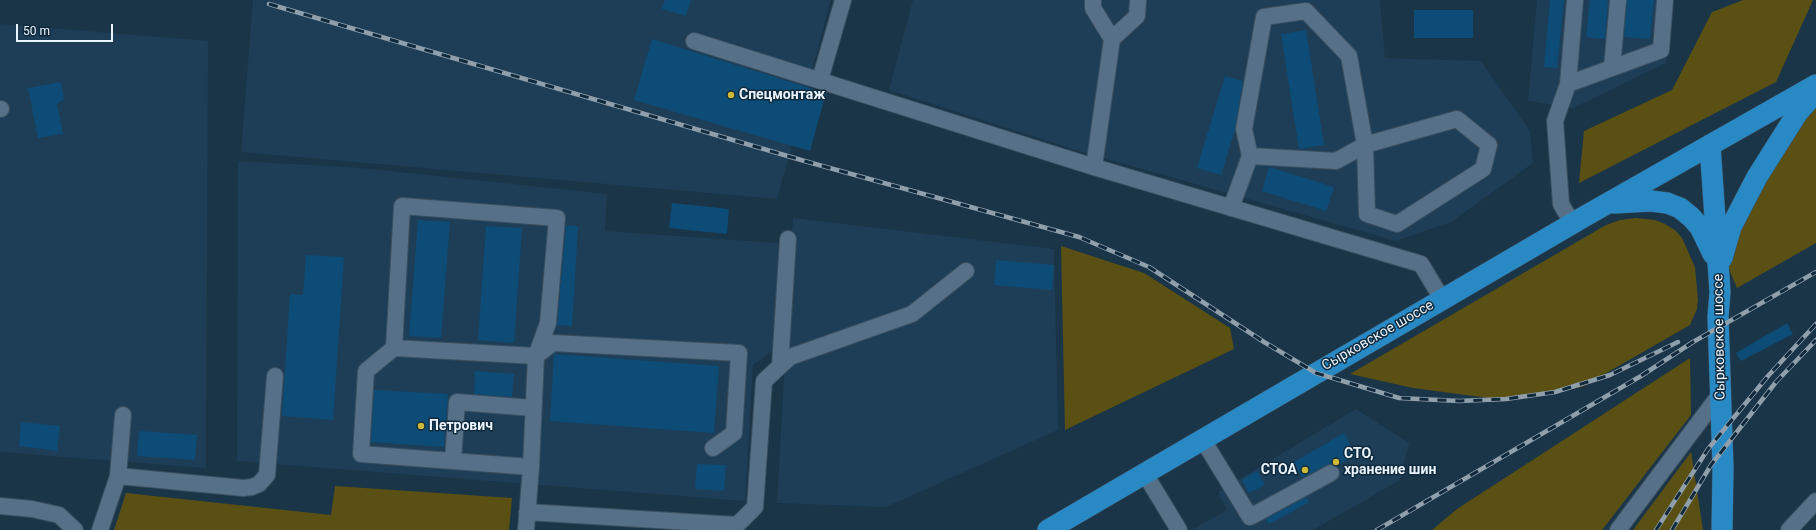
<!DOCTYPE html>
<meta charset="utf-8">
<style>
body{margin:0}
#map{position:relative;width:1816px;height:530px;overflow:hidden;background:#1a3448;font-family:Roboto,sans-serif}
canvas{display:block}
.scale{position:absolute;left:16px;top:24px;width:97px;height:18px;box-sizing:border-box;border:2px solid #ebf4fc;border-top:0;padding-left:5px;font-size:12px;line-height:14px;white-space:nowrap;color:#ebf4fc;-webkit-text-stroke:3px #102a3d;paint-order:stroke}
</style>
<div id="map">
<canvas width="1816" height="530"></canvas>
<div class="scale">50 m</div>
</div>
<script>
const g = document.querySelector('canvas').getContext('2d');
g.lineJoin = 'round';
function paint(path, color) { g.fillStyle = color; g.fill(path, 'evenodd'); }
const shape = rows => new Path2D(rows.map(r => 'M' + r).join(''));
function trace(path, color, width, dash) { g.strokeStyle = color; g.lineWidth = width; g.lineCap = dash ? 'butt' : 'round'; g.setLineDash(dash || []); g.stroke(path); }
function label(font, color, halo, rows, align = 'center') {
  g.font = font + ' Roboto,sans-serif'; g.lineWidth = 3; g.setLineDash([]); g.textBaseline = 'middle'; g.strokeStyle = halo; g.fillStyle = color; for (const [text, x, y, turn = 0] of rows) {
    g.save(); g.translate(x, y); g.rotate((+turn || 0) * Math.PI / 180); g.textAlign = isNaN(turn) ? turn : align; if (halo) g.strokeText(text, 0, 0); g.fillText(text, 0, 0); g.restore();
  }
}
const built = shape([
 [253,0,831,0,777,199,241,152],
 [913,0,1380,0,1385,58,1481,61,1530,131,1533,163,1451,222,1396,241,1079,151,889,90],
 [1537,0,1672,0,1666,63,1573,108,1528,101],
 [0,24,208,41,206,468,0,452],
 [238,161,362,168,607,194,605,231,778,243,776,348,753,365,745,501,237,461],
 [793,218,1054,249,1058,430,886,507,777,503],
 [1356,409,1409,443,1400,480,1313,530,1192,530,1227,510,1218,492]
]);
const green = shape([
 [1743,0,1813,0,1776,82,1579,183,1584,131,1672,90,1712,12],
 [1816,106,1816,243,1737,288,1728,267,1732,246,1786,143],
 [1636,218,1655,220,1665,224,1675,230,1682,238,1695,267,1698,300,1697,309,1690,325,1582,387,1535,396,1496,399,1413,388,1350,374,1606,225,1620,220],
 [1061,246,1144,273,1230,328,1234,349,1065,430],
 [1690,358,1691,415,1602,530,1432,530,1457,509],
 [1691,452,1703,530,1633,530],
 [335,486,512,498,509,530,114,530,126,493,331,515]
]);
const building = shape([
 [665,0,691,0,686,16,662,9],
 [1550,0,1564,0,1557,68,1544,67],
 [1590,0,1608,0,1605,39,1586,37],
 [1627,0,1654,0,1650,39,1624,37],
 [1414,10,1473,10,1473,38,1414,38],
 [1306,30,1324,145,1299,149,1281,34],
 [652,39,826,93,810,151,634,100],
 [1225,76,1243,81,1235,130,1221,175,1197,168],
 [61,82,64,99,57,104,63,134,38,138,28,88],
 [1269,167,1334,187,1326,211,1262,191],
 [672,203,729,209,727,234,669,228],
 [418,220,450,222,441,338,409,336],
 [486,226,522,228,514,343,478,340],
 [566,226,578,226,572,326,557,325],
 [306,255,344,257,333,420,282,416,290,294,303,295],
 [996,260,1054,265,1052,290,994,285],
 [1787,323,1793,334,1741,361,1736,353],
 [554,354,719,366,714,433,550,421],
 [475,371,514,374,512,397,474,394],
 [374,390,448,394,444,447,371,442],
 [21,422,60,426,57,451,19,446],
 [139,431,197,435,195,460,137,456],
 [1344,433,1356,455,1337,466,1332,464,1326,465,1302,478,1294,462],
 [697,464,726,465,724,491,695,489],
 [1257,471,1265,485,1249,493,1242,480],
 [1306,497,1309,502,1269,524,1266,519]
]);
const minor = shape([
 [1093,0,1093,8,1112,39],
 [694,41,1094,167,1421,264,1442,299],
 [1612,68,1618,0],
 [820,80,843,0],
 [1568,84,1661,50,1665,0],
 [0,109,1,109],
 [1094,167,1112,39,1137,16,1138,0],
 [1231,208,1250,156,1336,161,1365,145,1457,119,1489,145,1483,169,1397,224,1367,214,1365,145,1349,56,1306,11,1264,17,1244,129,1250,156],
 [1572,223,1561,204,1555,121,1568,84,1575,0],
 [394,348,366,371,361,454,531,467],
 [780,366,788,239],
 [1203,440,1250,517,1331,473],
 [453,461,457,402,533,408],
 [1145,474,1179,530],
 [118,476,123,415],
 [0,506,32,509,59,515,75,530],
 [527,512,737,525,755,507,764,381,790,357,912,314,966,271],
 [100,530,118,476,243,488,252,487,259,484,267,475,275,376],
 [526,530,531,467,536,356,548,323,557,218,402,206,394,348,536,356,553,343,739,353,734,433,713,448],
 [1618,530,1721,393],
 [1789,530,1816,501]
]);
const major = shape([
 [1710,145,1720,292,1718,317,1723,468,1722,530],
 [1614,203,1651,201,1667,203,1680,208,1691,217,1700,227,1713,254],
 [1722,258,1731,227,1757,177,1798,112,1816,92],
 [1048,530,1587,215,1816,85]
]);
const rail = shape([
 [269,4,808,162,1079,237,1149,267,1264,342,1316,373,1399,398,1459,401,1506,399,1555,392,1610,375,1678,342],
 [1377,530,1641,376,1693,342,1816,272],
 [1656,530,1708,449,1768,376,1816,324],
 [1672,530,1711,465,1776,382,1816,340]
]);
const markers = [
 [731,95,4,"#ceb837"],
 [421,426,4,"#ceb837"],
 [1336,462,4,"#ceb837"],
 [1305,470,4,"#ceb837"]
];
const poiNames = [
 ["Спецмонтаж",739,95],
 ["Петрович",429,426],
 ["СТО,",1344,454],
 ["хранение шин",1344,470],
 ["СТОА",1297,470,"right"]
];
const streetNames = [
 ["Сырковское шоссе",1378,336,-30],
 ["Сырковское шоссе",1720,337,-91]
];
paint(built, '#1e3e57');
paint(green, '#5a5013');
paint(building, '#0d4c76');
trace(minor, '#3a4f5f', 18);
trace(major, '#3a4f5f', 22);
trace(minor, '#557087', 16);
trace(major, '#2889c4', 21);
trace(rail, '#8f9fac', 4.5);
trace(rail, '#102a3d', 3, [9]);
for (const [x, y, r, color] of markers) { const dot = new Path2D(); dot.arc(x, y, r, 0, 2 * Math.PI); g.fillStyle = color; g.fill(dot); trace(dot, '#102a3d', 1.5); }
label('bold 14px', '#ebf4fc', '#102a3d', poiNames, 'left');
label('14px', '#ebf4fc', '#102a3d', streetNames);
</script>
